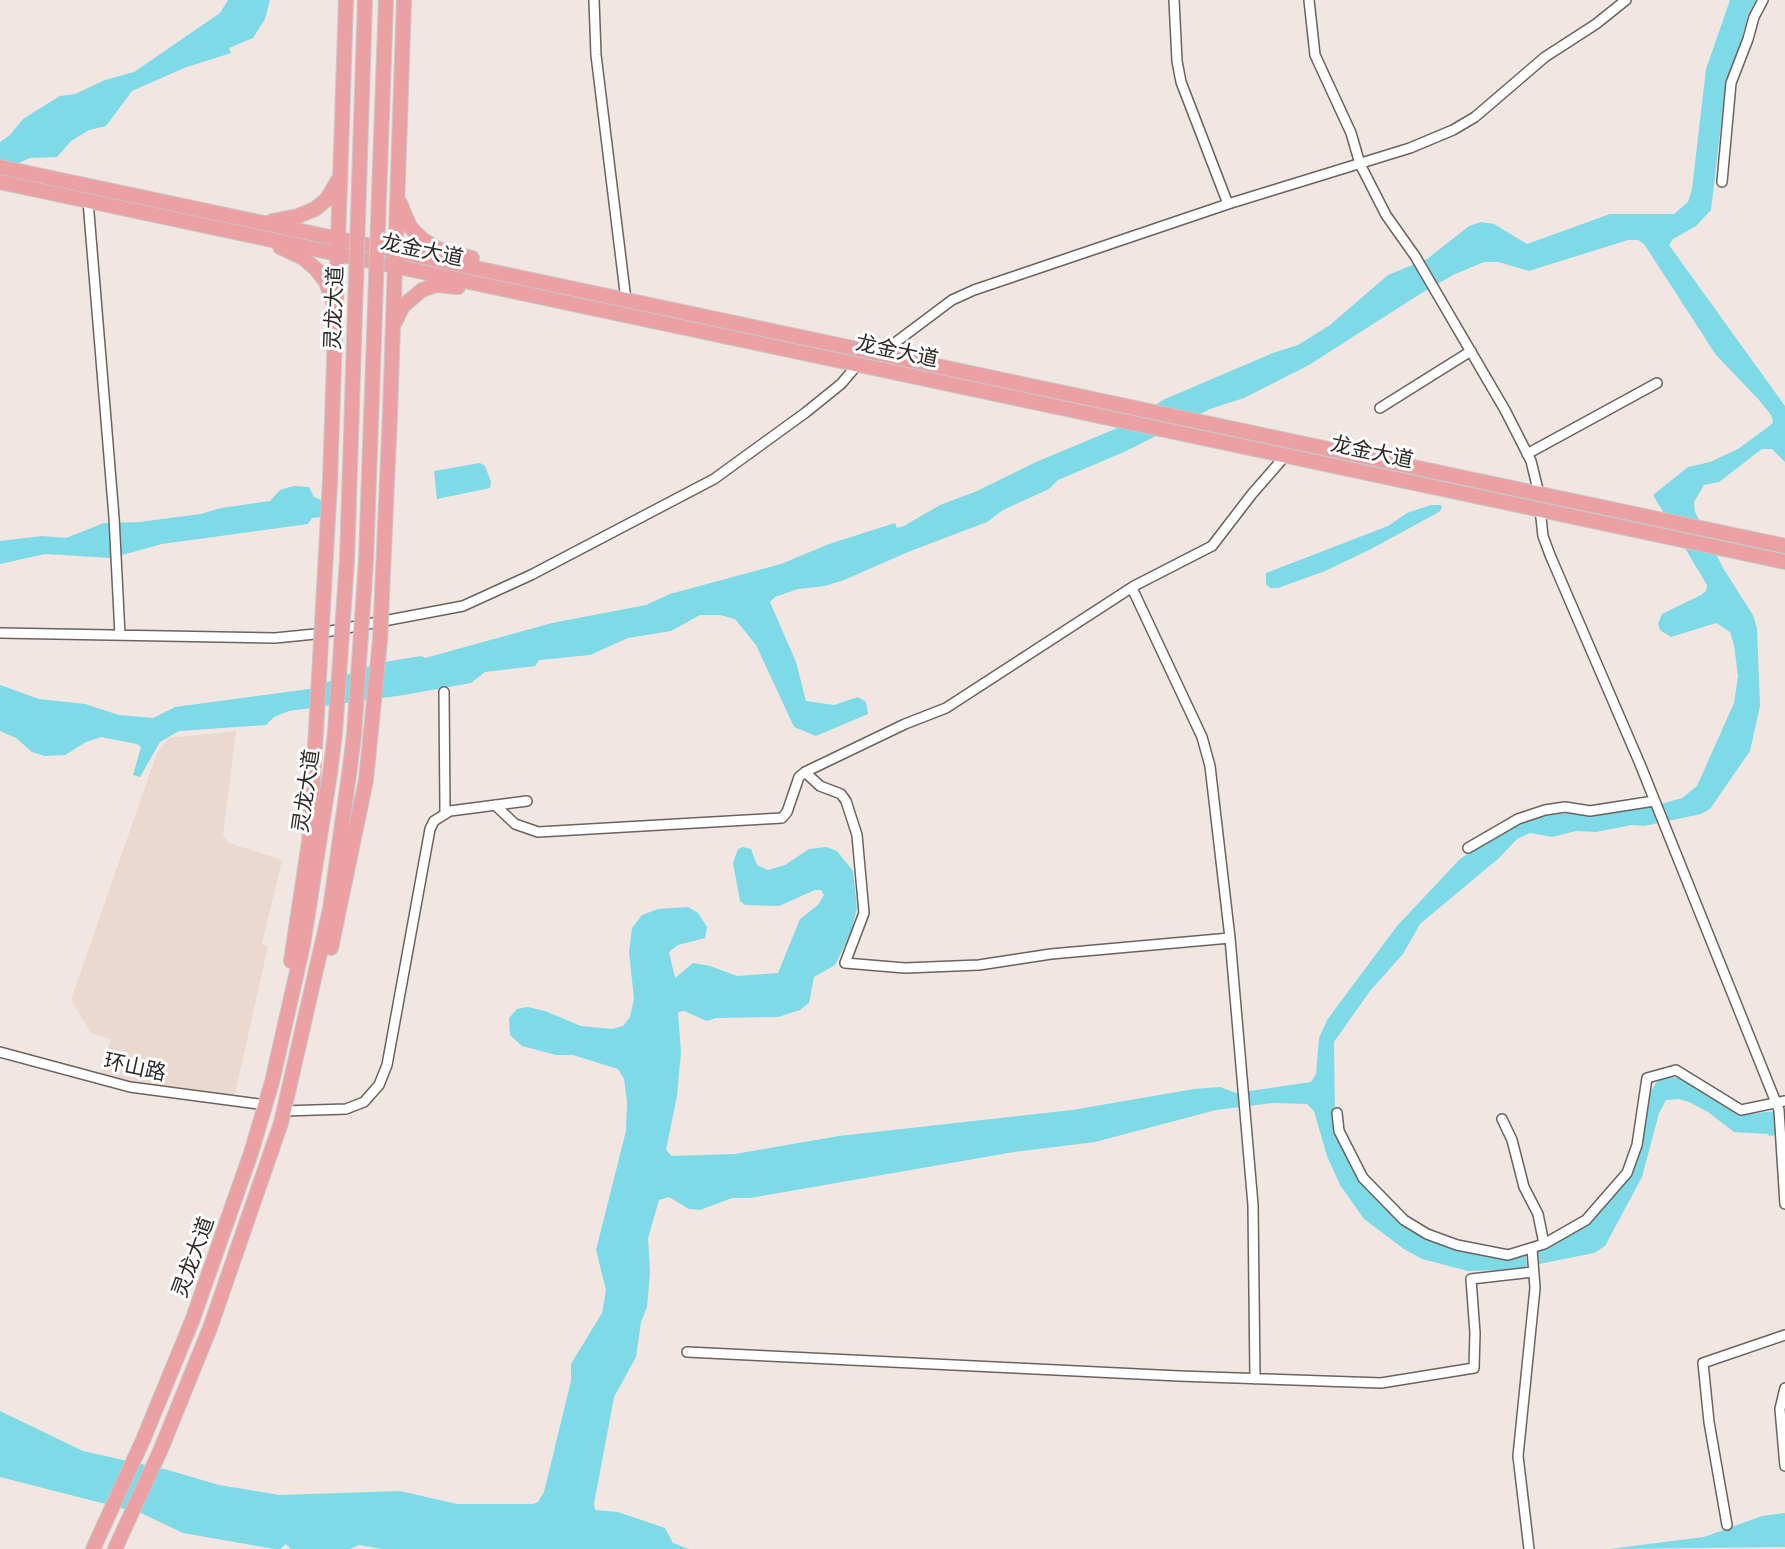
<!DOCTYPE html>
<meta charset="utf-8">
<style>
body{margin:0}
canvas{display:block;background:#f1e6e1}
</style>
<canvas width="1785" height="1549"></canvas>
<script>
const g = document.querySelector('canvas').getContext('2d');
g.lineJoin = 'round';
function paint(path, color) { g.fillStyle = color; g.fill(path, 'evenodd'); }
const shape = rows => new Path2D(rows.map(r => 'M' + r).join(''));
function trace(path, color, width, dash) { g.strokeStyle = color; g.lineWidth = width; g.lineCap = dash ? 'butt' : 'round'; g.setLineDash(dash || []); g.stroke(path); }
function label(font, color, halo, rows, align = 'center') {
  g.font = font + ' Barlow,"Noto Sans SC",sans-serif'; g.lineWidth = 6; g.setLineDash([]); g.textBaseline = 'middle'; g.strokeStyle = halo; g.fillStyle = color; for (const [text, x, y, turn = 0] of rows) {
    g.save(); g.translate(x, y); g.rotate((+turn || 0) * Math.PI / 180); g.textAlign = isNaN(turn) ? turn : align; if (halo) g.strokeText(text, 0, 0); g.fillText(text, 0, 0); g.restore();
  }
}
const built = shape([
 [236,731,223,835,229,843,282,860,262,944,268,946,235,1094,206,1096,135,1084,100,1074,111,1039,91,1033,71,1000,157,753,169,738]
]);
const water = shape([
 [228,0,270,0,265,19,253,38,229,48,231,53,184,68,132,91,106,126,89,130,71,141,57,157,30,158,0,171,0,142,10,135,23,119,60,96,75,94,105,80,134,72,220,13],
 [1730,0,1756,0,1748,15,1739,51,1726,82,1711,210,1696,226,1673,239,1669,245,1785,406,1785,462,1772,449,1762,449,1719,482,1704,485,1694,502,1695,512,1723,568,1753,615,1757,628,1760,706,1750,751,1710,809,1701,814,1644,826,1632,825,1596,832,1576,831,1552,837,1530,833,1517,839,1499,858,1420,924,1403,954,1370,991,1334,1042,1335,1121,1382,1204,1454,1247,1507,1258,1526,1256,1527,1269,1468,1271,1422,1259,1404,1249,1364,1219,1340,1185,1327,1156,1314,1111,1307,1104,1273,1103,1216,1110,1095,1142,1014,1152,750,1198,732,1198,700,1210,689,1209,669,1197,659,1200,648,1238,650,1272,647,1307,641,1322,636,1357,614,1397,594,1504,595,1510,618,1512,665,1528,673,1543,689,1549,383,1549,359,1545,350,1549,291,1549,286,1544,280,1549,274,1549,183,1533,141,1513,0,1477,0,1411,83,1451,168,1470,219,1485,280,1495,400,1491,457,1504,533,1504,538,1502,544,1492,571,1381,571,1364,602,1313,606,1290,596,1250,626,1131,627,1102,624,1079,618,1069,573,1055,556,1055,522,1046,510,1035,509,1018,517,1009,528,1007,545,1011,581,1026,612,1029,623,1026,630,1017,634,999,629,952,632,928,642,915,658,909,688,907,698,913,707,927,705,938,678,945,669,952,675,978,693,963,710,966,737,976,778,973,800,919,818,905,824,895,821,890,815,890,779,906,745,905,740,901,733,863,738,849,743,847,751,849,757,865,768,870,785,865,809,849,826,847,837,851,853,871,857,908,851,933,835,965,814,977,809,1003,800,1010,778,1017,716,1018,707,1021,684,1011,678,1012,681,1052,677,1096,666,1150,672,1156,735,1154,839,1136,1072,1110,1194,1089,1220,1087,1236,1093,1311,1082,1316,1074,1319,1038,1327,1020,1397,926,1460,859,1496,835,1534,816,1651,807,1682,798,1697,786,1734,703,1738,676,1734,645,1730,632,1716,623,1671,637,1660,630,1658,624,1662,614,1701,595,1706,591,1707,585,1653,495,1688,467,1710,462,1738,449,1772,424,1773,421,1771,415,1759,400,1716,355,1644,244,1638,240,1628,240,1529,271,1498,262,1484,262,1453,275,1420,294,1309,365,1244,398,1210,409,1124,452,1058,480,1049,489,1003,510,987,522,908,552,844,580,825,586,798,589,775,597,770,602,796,662,806,701,834,705,858,697,866,702,868,714,816,736,794,727,756,645,735,619,720,615,700,615,671,631,628,638,590,655,539,660,535,666,485,672,471,683,404,695,289,711,274,717,266,725,179,731,160,742,140,777,133,775,141,747,137,744,101,737,86,742,65,755,45,756,32,752,16,738,0,731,0,685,39,699,85,704,119,715,153,718,175,707,309,689,378,663,421,656,425,658,552,623,646,605,670,594,781,564,829,544,895,523,897,528,904,526,940,505,977,491,1036,462,1115,429,1165,399,1273,353,1298,345,1330,325,1388,275,1427,259,1469,226,1481,222,1494,224,1527,244,1610,214,1674,214,1688,202,1692,189,1706,69],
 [480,463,485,466,491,482,490,488,437,499,434,471],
 [294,486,309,487,314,497,324,501,323,517,312,518,308,524,162,544,111,558,45,554,0,564,0,541,42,536,66,538,104,523,139,522,201,514,221,508,270,501,280,490],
 [1431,505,1441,505,1442,508,1439,512,1371,549,1325,571,1278,588,1270,588,1266,584,1266,573,1388,526,1407,513],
 [1670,1077,1680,1078,1740,1115,1785,1110,1785,1134,1769,1136,1768,1134,1734,1132,1708,1112,1689,1102,1679,1099,1666,1100,1659,1113,1642,1177,1605,1246,1594,1253,1539,1264,1538,1252,1592,1220,1630,1173,1638,1154,1651,1091,1658,1080],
 [1785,1513,1785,1547,1609,1549,1704,1537,1762,1516]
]);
const minor = shape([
 [594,0,596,55,626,300],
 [1174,0,1177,61,1181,82,1228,204],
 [1309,0,1315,55,1351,133,1360,164,1386,215,1415,256,1505,410,1531,461,1539,494],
 [1722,182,1731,83,1748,39,1754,17,1763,0],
 [88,201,114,517,120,635],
 [880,354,952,300,974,290,1228,204,1410,148,1453,130,1475,117,1545,57,1596,24,1626,0],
 [1380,408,1471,351],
 [1527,454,1657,383],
 [1540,509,1543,536,1550,555,1640,764,1779,1110,1785,1204],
 [1132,588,1202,737,1210,766,1230,938,1253,1205,1255,1379],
 [0,633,275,638,315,634,463,606,531,575,714,479,805,413,841,384,858,364],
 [444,692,445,812],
 [805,772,820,786,841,794,846,801,857,835,864,913,845,963,905,968,979,965,1051,954,1230,938],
 [495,805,515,824,538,832,782,818,787,812,799,777,805,772,905,724,946,708,1134,586,1212,546,1252,494,1286,455],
 [1468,848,1518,819,1545,810,1565,807,1590,811,1654,801],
 [0,1052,130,1087,266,1105],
 [284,1111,346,1109,364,1102,379,1085,387,1065,430,829,434,821,450,811,527,801],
 [1337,1113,1339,1131,1363,1178,1404,1220,1427,1234,1457,1245,1508,1255,1544,1244,1586,1220,1627,1173,1637,1145,1647,1078,1676,1070,1741,1110,1785,1101],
 [1502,1119,1512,1140,1524,1187,1538,1214,1544,1244],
 [687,1352,1179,1376,1381,1383,1474,1368,1475,1333,1471,1279,1533,1272],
 [1785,1388,1780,1409,1785,1466],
 [1727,1525,1709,1422,1703,1363,1785,1335],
 [1529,1549,1518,1456,1535,1288,1532,1249]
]);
const primary = shape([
 [0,167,1785,546],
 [0,182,1785,562],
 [400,203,410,227,422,239,438,249,472,258],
 [272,221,298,216,315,209,327,199,338,180],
 [280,247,303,258,316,269,326,282,333,302],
 [395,322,403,306,422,290,436,285,458,287],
 [390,414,404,0],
 [330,482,346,0],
 [331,948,366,780],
 [291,961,309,842,315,748],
 [93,1549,143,1440,192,1321,251,1153,272,1082,303,945,330,773],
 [115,1549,161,1449,210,1328,281,1123,330,909,349,775]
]);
const primaryBridge = shape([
 [315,748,330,482],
 [330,773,335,733,347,560,365,0],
 [349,775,354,735,366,561,386,0],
 [366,780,380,640,390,414]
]);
const streetNames = [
 ["龙金大道",422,250,12],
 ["灵龙大道",334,308,-88],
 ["龙金大道",897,351,12],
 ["龙金大道",1372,452,12],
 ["灵龙大道",306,791,-82],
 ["环山路",135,1067,12],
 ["灵龙大道",193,1257,-70]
];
paint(built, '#ebd8cf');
paint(water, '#7fdae7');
trace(minor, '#6c635e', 12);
trace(primary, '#c8c7c7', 16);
trace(minor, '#fff', 9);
trace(primary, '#eba1a3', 14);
trace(primaryBridge, '#c8c7c7', 16, []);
trace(primaryBridge, '#eba1a3', 14);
label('21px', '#2d2927', '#fff', streetNames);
</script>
